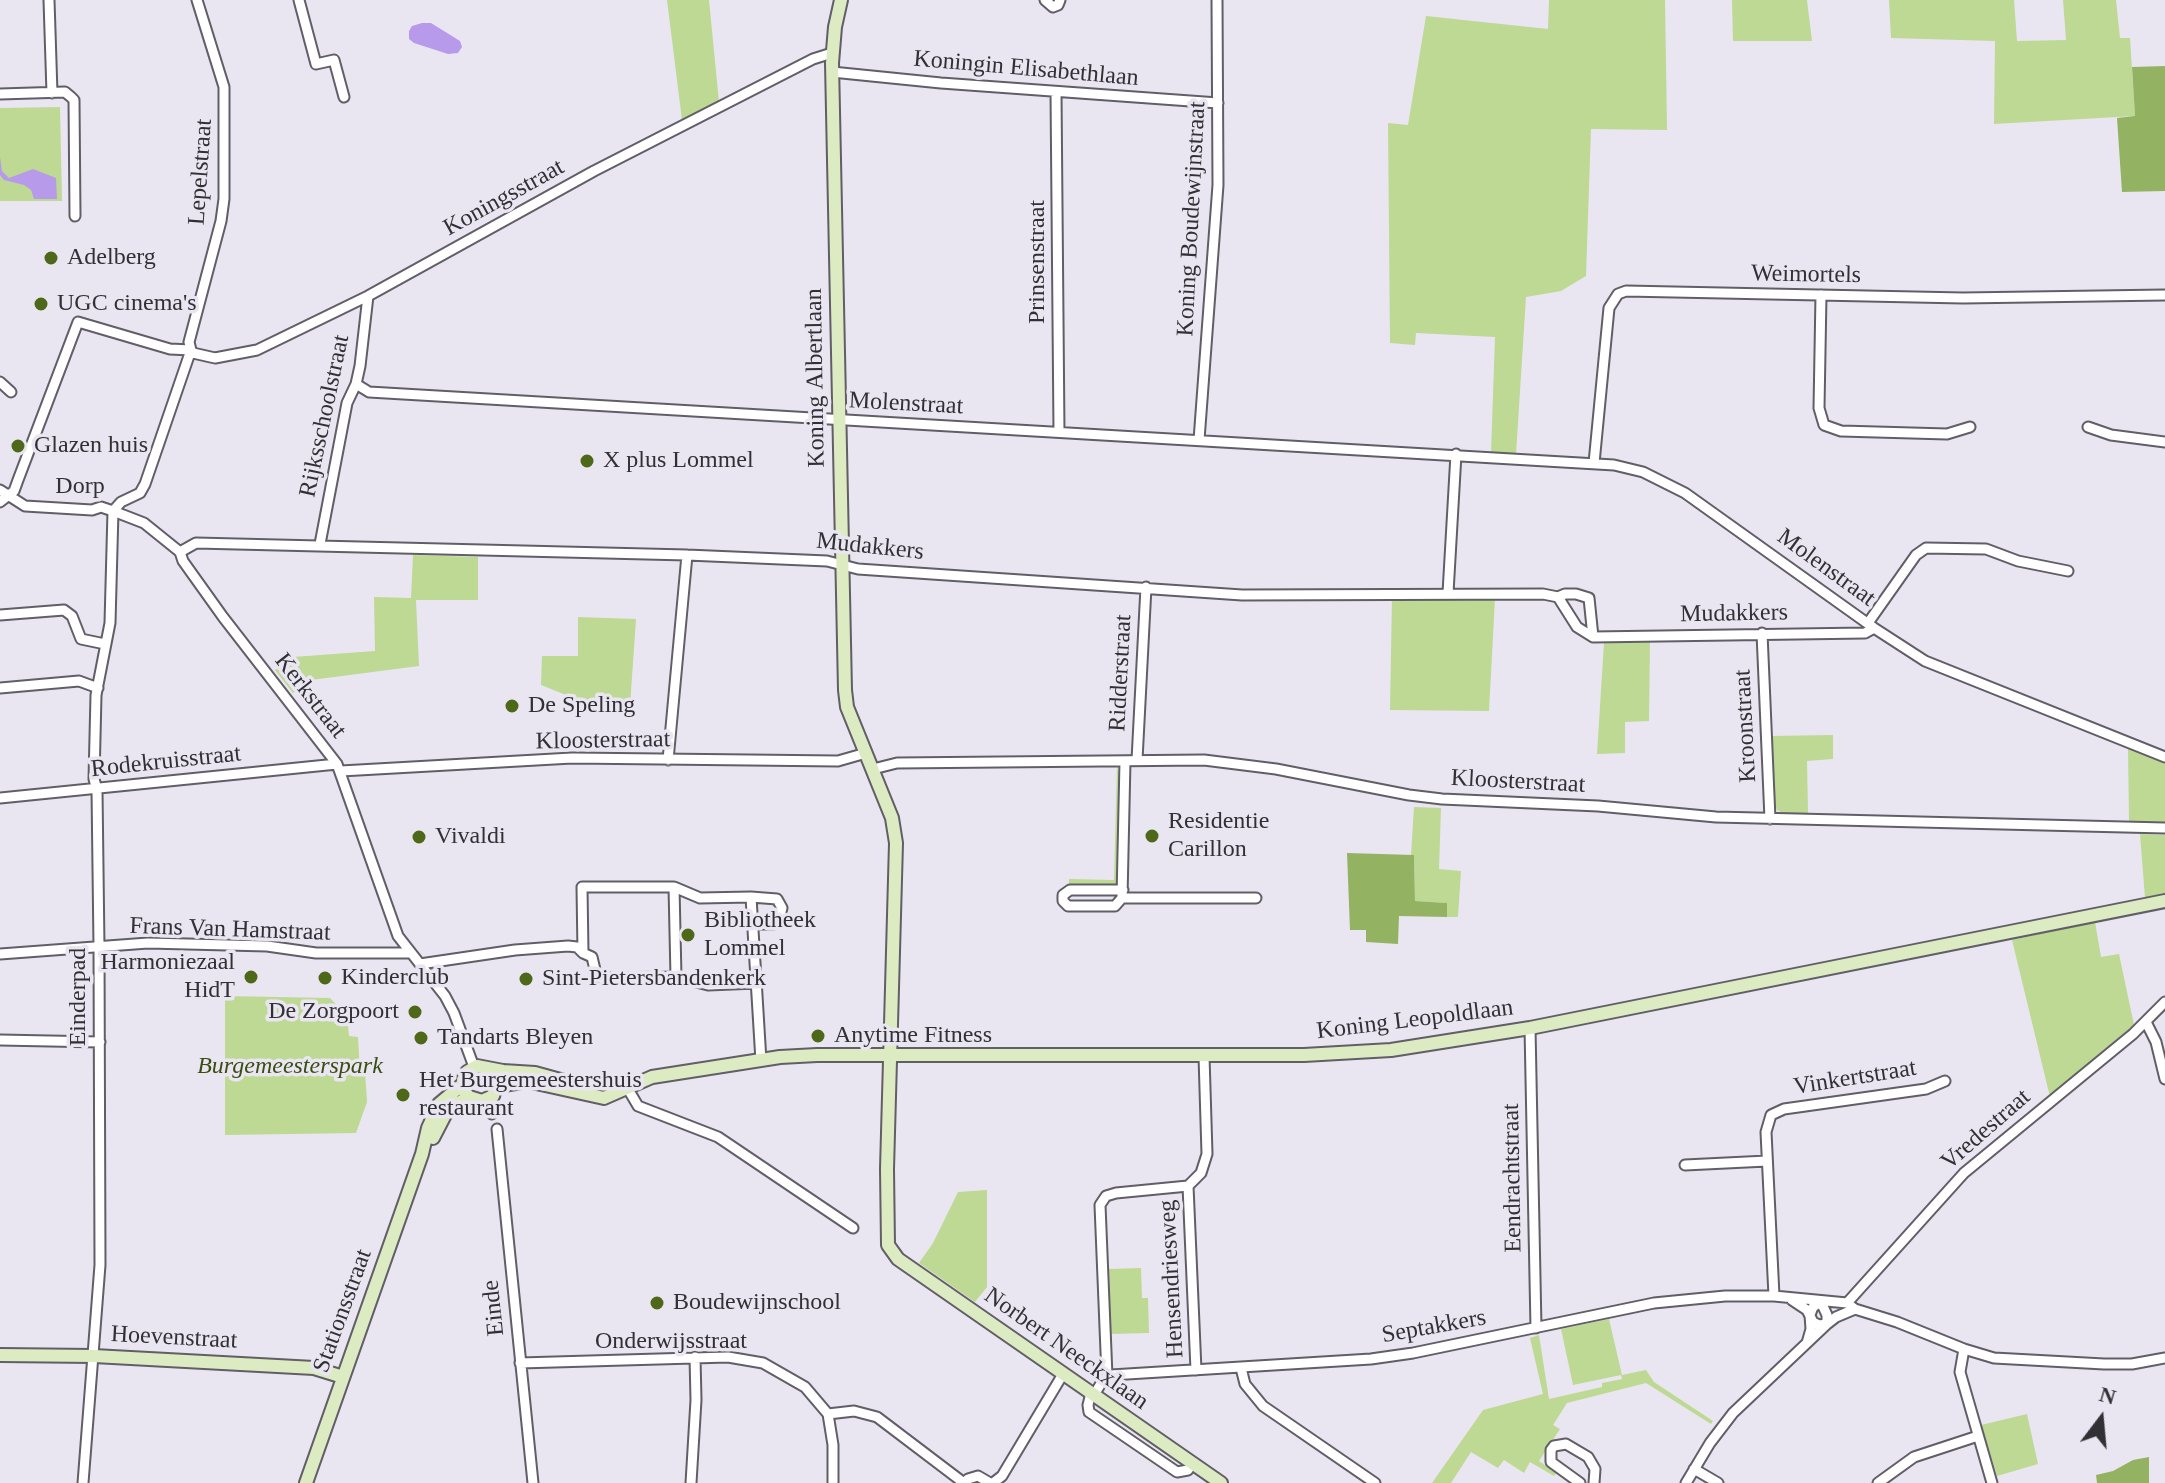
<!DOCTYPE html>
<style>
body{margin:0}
#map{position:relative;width:2165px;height:1483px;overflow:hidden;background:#e9e6f1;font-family:Georgia,serif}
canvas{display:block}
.north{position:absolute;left:2061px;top:1379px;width:80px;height:80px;-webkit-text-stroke:6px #e9e6f1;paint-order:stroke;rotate:16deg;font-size:22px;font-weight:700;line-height:32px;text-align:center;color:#313034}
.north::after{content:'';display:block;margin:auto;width:28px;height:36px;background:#313034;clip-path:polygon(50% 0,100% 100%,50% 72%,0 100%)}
</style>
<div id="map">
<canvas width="2165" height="1483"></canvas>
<div class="north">N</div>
</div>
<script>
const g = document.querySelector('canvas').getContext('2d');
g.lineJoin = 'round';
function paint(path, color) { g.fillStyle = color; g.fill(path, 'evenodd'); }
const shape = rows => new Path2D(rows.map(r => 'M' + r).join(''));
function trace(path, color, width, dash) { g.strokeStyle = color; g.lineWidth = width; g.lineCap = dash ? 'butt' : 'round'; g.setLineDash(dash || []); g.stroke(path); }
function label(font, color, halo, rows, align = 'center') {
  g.font = font + ' Georgia,serif'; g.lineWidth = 7; g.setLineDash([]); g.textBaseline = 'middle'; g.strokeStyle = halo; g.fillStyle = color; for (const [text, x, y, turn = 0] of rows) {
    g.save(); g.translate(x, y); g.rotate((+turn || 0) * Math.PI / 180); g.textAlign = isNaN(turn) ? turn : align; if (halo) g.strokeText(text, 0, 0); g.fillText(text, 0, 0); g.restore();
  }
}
const green = shape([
 [667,0,709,0,719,102,682,120],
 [1549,0,1665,0,1667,130,1591,129,1586,276,1561,291,1526,297,1516,454,1491,453,1495,337,1416,333,1415,345,1390,343,1388,123,1408,125,1426,16,1548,29],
 [1732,0,1807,0,1812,41,1733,41],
 [1889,0,2014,0,2017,41,2066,40,2063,0,2116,0,2120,38,2130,38,2135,116,1994,124,1995,41,1891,38],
 [60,107,62,201,0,201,0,108],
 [413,555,478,557,478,600,416,600,419,666,311,680,293,693,275,670,293,657,375,651,374,597,411,598],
 [1392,598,1495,598,1489,711,1390,710],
 [578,617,636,619,630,706,586,703,541,685,542,656,578,656],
 [1650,640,1649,721,1625,722,1625,753,1597,754,1604,643],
 [1833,735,1833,759,1807,761,1808,813,1783,813,1777,810,1774,803,1771,736],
 [2128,747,2165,761,2165,822,2129,821],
 [1117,767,1120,776,1118,885,1069,885,1069,879,1114,880],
 [1414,807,1441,808,1439,869,1461,871,1458,917,1447,917,1447,903,1415,901,1414,855,1411,855],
 [2140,834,2165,835,2165,894,2145,898],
 [2095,922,2101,957,2119,954,2134,1025,2050,1097,2012,940],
 [225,996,330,998,347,1016,349,1036,358,1037,360,1072,365,1072,367,1102,356,1133,225,1135],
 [987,1190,987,1287,975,1302,919,1263,933,1243,958,1192],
 [1141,1268,1142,1298,1148,1298,1149,1333,1110,1334,1109,1269],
 [1609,1319,1622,1375,1646,1370,1654,1382,1713,1421,1711,1424,1646,1383,1567,1403,1553,1425,1560,1429,1539,1461,1556,1473,1554,1476,1530,1462,1524,1473,1504,1460,1498,1468,1471,1452,1451,1483,1432,1483,1483,1410,1543,1394,1530,1338,1539,1335,1549,1399,1602,1387,1602,1383,1622,1379,1621,1375,1573,1385,1561,1329],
 [2027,1414,2038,1464,1997,1476,1981,1425]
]);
const forest = shape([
 [2165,66,2165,191,2122,192,2117,118,2135,116,2132,67],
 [1347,853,1414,855,1415,901,1447,903,1447,917,1399,916,1398,944,1366,942,1366,930,1350,930],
 [2149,1457,2149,1483,2097,1483,2096,1475,2113,1471,2133,1460]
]);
const water = shape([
 [422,23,431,23,460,41,462,47,458,53,448,54,414,43,409,39,409,31,412,26],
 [0,157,2,171,9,178,33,169,56,178,57,199,34,199,31,190,24,185,4,180,0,175]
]);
const minor = shape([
 [49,0,52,93],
 [299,0,316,64,334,60,344,97],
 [1045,0,1053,7,1058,5,1060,0],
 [832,72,941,83,1218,103],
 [1056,92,1059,432],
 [0,94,65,92,71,97,74,100,75,216],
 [1821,295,1819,408,1824,425,1841,431,1947,434,1970,427],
 [0,382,11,392],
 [356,384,369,392,1614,465,1643,472,1685,493,1874,628,1925,661,2165,757],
 [2088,427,2111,435,2165,442],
 [1199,440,1218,185,1217,0],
 [1594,463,1609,308,1618,294,1626,291,1963,298,2165,295],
 [0,490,25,506,92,510,101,507,113,511,144,523,180,552,183,561,223,617,337,764,398,936,445,996,454,1013,474,1067],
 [0,502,14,491,18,480,78,322,170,349,191,350,193,353,215,358,257,350,368,296,594,171,813,59,832,53],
 [113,511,121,502,140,493,145,484,191,350,189,342,221,221,224,199,224,87,197,0],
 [320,544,347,403,356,384,360,366,368,296],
 [180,552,196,543,687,555,827,561,858,569,1242,595,1543,594,1558,597,1577,627,1593,637,1865,633,1874,628],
 [1448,593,1456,454],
 [1558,597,1565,594,1576,594,1589,598,1593,637],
 [0,615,64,610,72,616,81,639,105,644],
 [1868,623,1916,555,1926,548,1986,549,2018,561,2068,571],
 [1762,633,1770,819],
 [0,688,79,681,98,688],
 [668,760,687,555],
 [1137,760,1146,587],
 [1125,761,1122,898,1256,898],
 [873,769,897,763,1204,760,1276,769,1409,795,1442,799,1598,806,1716,817,2165,828],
 [341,771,572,758,838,761,866,753],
 [0,798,337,764],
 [674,887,676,977],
 [751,897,700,898,674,887,582,887,583,953,592,957,597,978,676,977,708,985,757,983],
 [1122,898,1115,906,1068,906,1063,901,1063,895,1070,890,1123,890],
 [754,924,774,924,779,920,782,908,777,899,751,897,761,1061],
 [0,954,148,943,267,946,316,953,410,953],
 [420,964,515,950,568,946,577,947,583,953],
 [2146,1022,2156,1042,2165,1079],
 [1530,1028,1536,1328],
 [0,1040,100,1042],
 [628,1089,638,1106,718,1137,853,1228],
 [489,1099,492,1114],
 [497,1129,533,1483],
 [1685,1165,1767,1161],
 [1188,1186,1196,1370],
 [1774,1296,1766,1132,1771,1115,1784,1109,1926,1089,1945,1081],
 [1792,1300,1807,1310,1813,1322,1819,1325,1827,1324,1836,1317,1855,1309],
 [1847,1303,1964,1173,2133,1034,2165,1002],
 [1964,1349,1960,1372,1992,1483],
 [520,1363,728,1357,763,1363,805,1387,828,1414,833,1445,833,1483],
 [1241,1368,1245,1384,1263,1406,1375,1483],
 [1107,1376,1100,1205,1106,1196,1116,1193,1188,1186,1201,1173,1207,1154,1204,1056],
 [1091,1393,1088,1405,1089,1412,1177,1472,1188,1470,1193,1463],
 [1094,1395,1103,1380,1111,1375,1371,1359,1413,1353,1654,1303,1725,1296,1774,1296,1847,1303,1855,1309,1897,1322,1964,1349,1994,1358,2104,1364,2132,1364,2165,1358],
 [828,1414,854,1411,877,1417,964,1483],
 [1694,1469,1718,1483],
 [83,1483,100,1265,99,947,97,790,94,779,96,695,110,623,113,511],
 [691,1483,696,1400,695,1357],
 [964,1483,968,1479,978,1476,990,1483],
 [993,1483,1002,1476,1063,1374],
 [1580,1483,1551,1462,1551,1450,1554,1446,1566,1444,1588,1457,1595,1469,1594,1483],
 [1686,1483,1710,1443,1733,1413,1827,1324,1827,1315,1821,1302,1813,1307,1810,1315,1811,1329,1807,1343],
 [1878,1483,1914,1457,1978,1436]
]);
const secondary = shape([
 [841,0,835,27,832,63,845,690,847,707,892,818,896,843,887,1169,888,1245,898,1259,1221,1483],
 [492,1070,498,1080,493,1096,482,1101,469,1097,464,1091,463,1080,467,1072,477,1066,503,1071,535,1073,564,1081],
 [498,1086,527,1081,604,1098,652,1077,780,1057,817,1055,1304,1055,1391,1050,1530,1028,2165,901],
 [433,1138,448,1109,469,1097],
 [0,1355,94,1356,314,1368,343,1377],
 [306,1483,422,1154,428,1128,439,1104,463,1084]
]);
const markers = [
 [51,258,8,"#4e681a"],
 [41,304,8,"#4e681a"],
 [18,446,8,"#4e681a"],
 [587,461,8,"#4e681a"],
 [512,706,8,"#4e681a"],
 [1152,836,8,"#4e681a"],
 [419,837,8,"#4e681a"],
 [688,935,8,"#4e681a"],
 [251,977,8,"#4e681a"],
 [325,978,8,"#4e681a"],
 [526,979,8,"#4e681a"],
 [415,1012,8,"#4e681a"],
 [818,1036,8,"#4e681a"],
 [421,1038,8,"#4e681a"],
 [403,1095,8,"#4e681a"],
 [657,1303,8,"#4e681a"]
];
const streetNames = [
 ["Koningin Elisabethlaan",1026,69,5],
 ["Lepelstraat",201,172,-86],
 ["Koningsstraat",504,198,-29],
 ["Koning Boudewijnstraat",1192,219,-87],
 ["Prinsenstraat",1038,262,-90],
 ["Weimortels",1806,275,1],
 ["Koning Albertlaan",816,378,-91],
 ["Molenstraat",906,404,3],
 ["Rijksschoolstraat",325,416,-78],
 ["Dorp",80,487],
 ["Mudakkers",870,547,6],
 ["Molenstraat",1826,568,36],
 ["Mudakkers",1734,614,-1],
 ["Ridderstraat",1121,673,-87],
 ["Kerkstraat",310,696,52],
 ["Kroonstraat",1746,726,-93],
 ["Kloosterstraat",603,741,-1],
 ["Rodekruisstraat",166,762,-6],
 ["Kloosterstraat",1518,782,3],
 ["Frans Van Hamstraat",230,930,2],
 ["Einderpad",79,997,-90],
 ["Koning Leopoldlaan",1415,1020,-7],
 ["Vinkertstraat",1855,1078,-9],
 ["Vredestraat",1986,1130,-41],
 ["Eendrachtstraat",1513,1178,-91],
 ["Hensendriesweg",1172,1279,-93],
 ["Einde",494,1308,-96],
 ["Stationsstraat",343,1311,-70],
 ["Septakkers",1434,1327,-10],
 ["Hoevenstraat",174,1338,3],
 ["Onderwijsstraat",671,1342],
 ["Norbert Neeckxlaan",1066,1349,35]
];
const poiNames = [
 ["Adelberg",67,258],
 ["UGC cinema's",57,304],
 ["Glazen huis",34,446],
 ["X plus Lommel",603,461],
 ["De Speling",528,706],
 ["Residentie",1168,822],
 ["Carillon",1168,850],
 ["Vivaldi",435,837],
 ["Bibliotheek",704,921],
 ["Lommel",704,949],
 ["Harmoniezaal",235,963,"right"],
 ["HidT",235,991,"right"],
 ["Kinderclub",341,978],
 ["Sint-Pietersbandenkerk",542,979],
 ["De Zorgpoort",399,1012,"right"],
 ["Anytime Fitness",834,1036],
 ["Tandarts Bleyen",437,1038],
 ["Het Burgemeestershuis",419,1081],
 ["restaurant",419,1109],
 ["Boudewijnschool",673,1303]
];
const parkNames = [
 ["Burgemeesterspark",290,1067]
];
paint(green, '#bdd994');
paint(forest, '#94b362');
paint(water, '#b79bea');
trace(minor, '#615e67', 13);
trace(secondary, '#615e67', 16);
trace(minor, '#fff', 9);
trace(secondary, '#ddebc2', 12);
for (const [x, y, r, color] of markers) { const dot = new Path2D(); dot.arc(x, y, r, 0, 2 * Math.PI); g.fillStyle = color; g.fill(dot); trace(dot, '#e9e6f1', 3); }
label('24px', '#313034', '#e9e6f1', streetNames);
label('24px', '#313034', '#e9e6f1', poiNames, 'left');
label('italic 24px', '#3a4e13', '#e9e6f1', parkNames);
</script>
